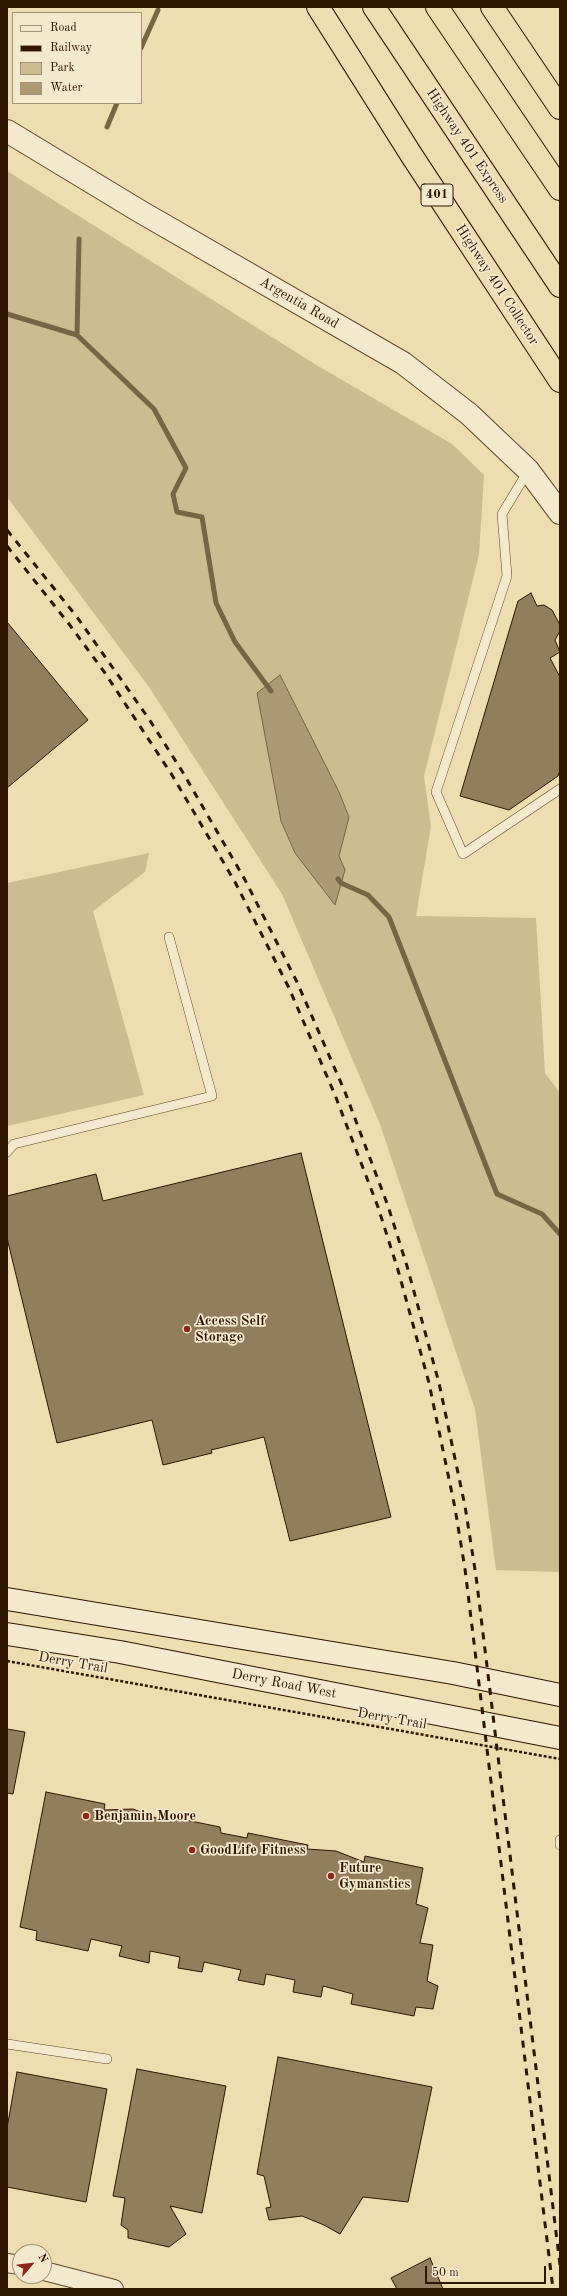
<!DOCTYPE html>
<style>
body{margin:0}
#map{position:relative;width:567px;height:2296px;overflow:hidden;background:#eeddb0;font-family:"Old Standard TT",serif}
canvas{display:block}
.frame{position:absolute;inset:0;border:8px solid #2e1500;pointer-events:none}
.legend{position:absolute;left:12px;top:12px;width:130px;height:92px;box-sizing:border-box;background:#f4e9cc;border:1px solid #a5947a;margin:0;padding:5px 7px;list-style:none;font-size:12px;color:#2e1500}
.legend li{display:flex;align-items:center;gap:8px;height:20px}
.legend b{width:20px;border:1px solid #a5947a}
.north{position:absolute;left:12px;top:2244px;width:40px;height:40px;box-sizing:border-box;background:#f4e9cc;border:1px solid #a5947a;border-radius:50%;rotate:62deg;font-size:11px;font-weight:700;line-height:16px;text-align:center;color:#2e1500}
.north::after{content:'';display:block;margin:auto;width:14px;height:18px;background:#8f2418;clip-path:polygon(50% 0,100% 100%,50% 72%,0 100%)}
.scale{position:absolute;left:425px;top:2266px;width:121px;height:18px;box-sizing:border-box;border:2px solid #2e1500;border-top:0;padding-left:5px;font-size:12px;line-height:14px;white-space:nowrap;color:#2e1500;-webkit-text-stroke:3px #f4e9cc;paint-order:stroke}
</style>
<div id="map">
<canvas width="567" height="2296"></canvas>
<div class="frame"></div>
<ul class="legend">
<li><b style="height:5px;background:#f4e9cc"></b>Road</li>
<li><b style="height:5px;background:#2e1500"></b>Railway</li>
<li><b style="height:11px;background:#cdbb92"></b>Park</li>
<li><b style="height:11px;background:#ad9974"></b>Water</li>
</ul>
<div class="north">N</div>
<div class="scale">50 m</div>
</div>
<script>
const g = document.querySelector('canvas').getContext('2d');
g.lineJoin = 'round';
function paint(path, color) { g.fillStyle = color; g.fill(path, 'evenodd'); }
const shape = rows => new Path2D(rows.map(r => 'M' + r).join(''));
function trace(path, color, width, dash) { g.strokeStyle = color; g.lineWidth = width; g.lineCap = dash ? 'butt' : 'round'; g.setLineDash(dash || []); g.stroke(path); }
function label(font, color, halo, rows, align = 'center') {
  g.font = font + ' "Old Standard TT",serif'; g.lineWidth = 3.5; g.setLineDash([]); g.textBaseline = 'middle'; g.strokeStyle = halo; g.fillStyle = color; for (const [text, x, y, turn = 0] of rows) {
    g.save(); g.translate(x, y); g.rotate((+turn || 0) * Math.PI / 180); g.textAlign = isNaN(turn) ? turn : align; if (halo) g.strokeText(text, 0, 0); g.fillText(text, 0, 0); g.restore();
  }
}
const green = shape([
 [7,171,318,366,452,444,484,475,479,555,424,776,431,826,416,916,536,918,545,1073,560,1093,560,1572,496,1570,475,1409,380,1124,282,894,149,687,7,497],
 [149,853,145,872,93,911,144,1095,7,1126,7,883]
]);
const water = shape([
 [280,675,339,792,349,817,339,856,345,870,335,905,295,853,281,821,257,693,280,675]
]);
const stream = shape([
 [141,48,158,10],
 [107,127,117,103],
 [7,314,77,335,154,409,186,468,173,494,177,512,202,517,216,603,235,642,271,691],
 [77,335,79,239],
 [338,879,341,883,368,895,389,917,497,1194,542,1214,560,1234]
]);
const building = shape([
 [531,593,537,606,544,605,552,610,560,625,560,631,555,640,560,652,550,658,560,677,560,770,558,776,509,810,460,796,518,601,531,593],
 [7,622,88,720,7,788,7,622],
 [301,1153,391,1517,290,1541,264,1437,211,1450,212,1453,163,1465,152,1420,57,1443,7,1238,7,1196,96,1174,103,1201,301,1153],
 [7,1729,25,1732,13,1794,7,1793,7,1729],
 [46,1792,105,1804,104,1810,133,1809,161,1820,161,1815,220,1827,221,1833,247,1838,248,1833,308,1845,307,1849,336,1851,364,1862,365,1856,423,1868,416,1904,428,1908,420,1943,433,1945,427,1981,438,1986,433,2009,416,2007,414,2016,351,2004,353,1994,323,1986,321,1997,293,1992,295,1980,266,1974,264,1985,238,1980,241,1970,204,1962,202,1972,178,1968,180,1957,150,1951,149,1963,119,1956,122,1946,91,1939,88,1951,36,1940,37,1931,20,1927,46,1792],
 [278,2057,432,2087,408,2202,363,2197,340,2234,324,2225,302,2216,269,2220,266,2208,271,2207,264,2176,257,2174,278,2057],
 [137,2069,226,2086,202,2213,170,2206,186,2234,169,2247,128,2238,128,2230,121,2225,125,2198,113,2196,137,2069],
 [17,2072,107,2089,86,2202,7,2187,7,2128,17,2072],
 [430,2258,443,2289,397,2289,391,2278,430,2258]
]);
const path = shape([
 [7,1661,560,1759]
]);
const service = shape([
 [528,471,502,514,507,576,436,792,463,854,560,789],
 [7,1152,14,1144,212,1096,169,937],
 [560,1840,560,1845],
 [7,2044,107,2059]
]);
const minor = shape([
 [7,2263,20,2265],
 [44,2271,114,2289]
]);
const tertiary = shape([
 [7,131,141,212,403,363,469,414,528,470,560,513]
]);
const secondary = shape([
 [7,1599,453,1673,560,1695],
 [7,1634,120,1652,560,1738]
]);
const motorway = shape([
 [318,7,412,156,560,381],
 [374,7,560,286],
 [437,7,560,189],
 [492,7,560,108]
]);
const rail = shape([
 [7,530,77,617,149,719,182,771,244,878,297,982,345,1092,388,1206,407,1266,439,1383,465,1506,476,1576,560,2265],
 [7,546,69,624,105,673,172,775,235,882,289,988,335,1095,378,1207,398,1270,429,1383,455,1508,465,1569,553,2289]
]);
const markers = [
 [187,1329,4,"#8f2418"],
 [86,1816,4,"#8f2418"],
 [192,1850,4,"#8f2418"],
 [331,1876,4,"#8f2418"]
];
const shields = [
 [437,195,32]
];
const shieldNames = [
 ["401",437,195]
];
const streetNames = [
 ["Highway 401 Express",467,146,56],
 ["Highway 401 Collector",497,285,57],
 ["Argentia Road",299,303,30],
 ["Derry Trail",73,1663,10],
 ["Derry Road West",284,1684,11],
 ["Derry Trail",392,1719,10]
];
const poiNames = [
 ["Access Self",195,1321],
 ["Storage",195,1337],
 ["Benjamin Moore",94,1816],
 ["GoodLife Fitness",200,1850],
 ["Future",339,1868],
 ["Gymanstics",339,1884]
];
paint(green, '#cdbb92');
paint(water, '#ad9974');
trace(water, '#7a6446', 1);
trace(stream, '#7a6446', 5);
paint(building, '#927d5c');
trace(building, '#2e1500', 1);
trace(service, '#5e472c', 10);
trace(minor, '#5e472c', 20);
trace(tertiary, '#5e472c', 24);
trace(secondary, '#2e1500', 24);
trace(motorway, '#2e1500', 24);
trace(path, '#2e1500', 2.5, [3, 2]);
trace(service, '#f4e9cc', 9);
trace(minor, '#f4e9cc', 18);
trace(tertiary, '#f4e9cc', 22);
trace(secondary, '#f4e9cc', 22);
trace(motorway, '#eeddb0', 22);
trace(rail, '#2e1500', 3, [7, 7]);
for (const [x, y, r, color] of markers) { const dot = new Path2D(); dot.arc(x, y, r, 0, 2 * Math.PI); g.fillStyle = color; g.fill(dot); trace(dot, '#f4e9cc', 1.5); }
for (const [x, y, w] of shields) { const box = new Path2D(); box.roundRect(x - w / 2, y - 11, w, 22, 3); g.fillStyle = '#f4e9cc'; g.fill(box); trace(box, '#2e1500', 1); }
label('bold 13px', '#2e1500', null, shieldNames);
label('14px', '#2e1500', '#f4e9cc', streetNames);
label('bold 14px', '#2e1500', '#f4e9cc', poiNames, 'left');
</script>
